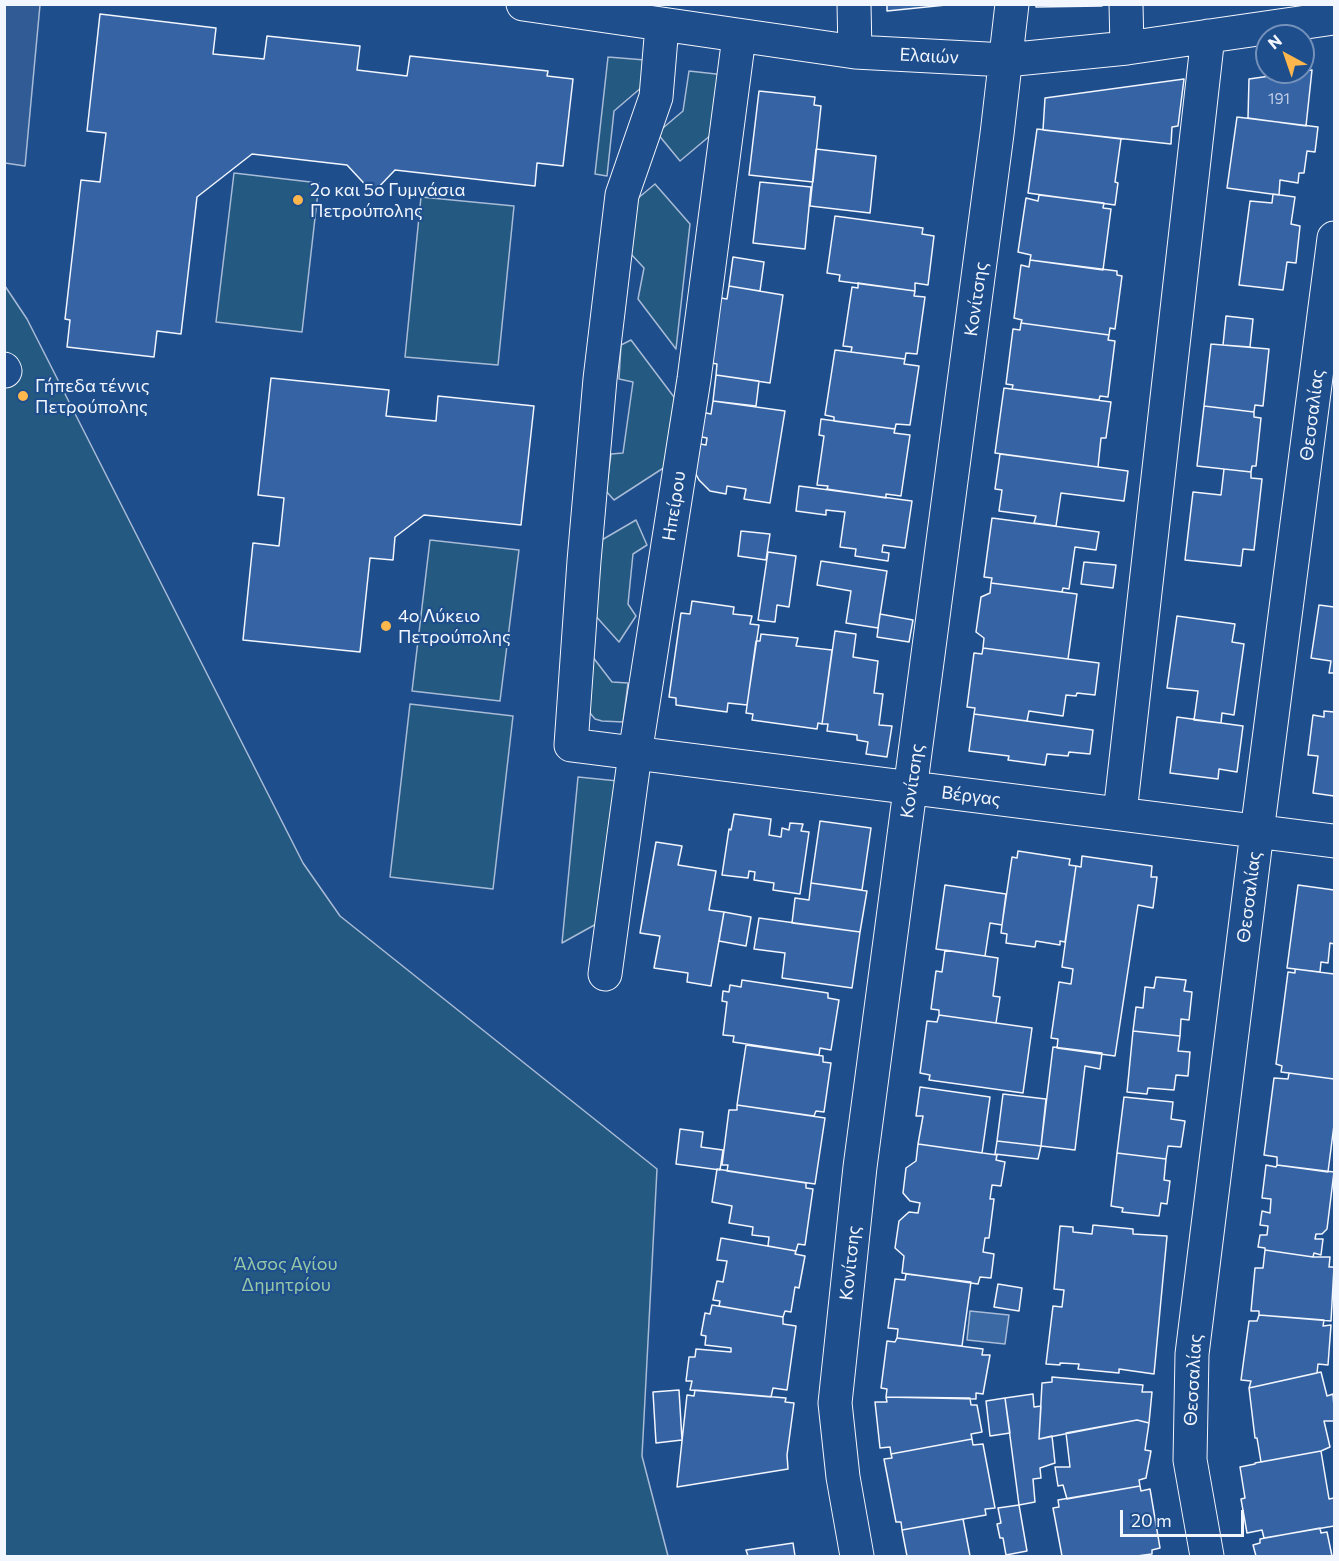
<!DOCTYPE html>
<meta charset="utf-8">
<style>
body{margin:0}
#map{position:relative;width:1339px;height:1561px;overflow:hidden;background:#1f4e8c;font-family:Commissioner,sans-serif}
canvas{display:block}
.frame{position:absolute;inset:0;border:6px solid #f2f6ff;pointer-events:none}
.north{position:absolute;left:1255px;top:24px;width:60px;height:60px;box-sizing:border-box;background:#1f4e8c;border:2px solid #7391ba;border-radius:50%;rotate:320deg;font-size:16px;font-weight:700;line-height:24px;text-align:center;color:#f2f6ff}
.north::after{content:'';display:block;margin:auto;width:21px;height:27px;background:#ffb74d;clip-path:polygon(50% 0,100% 100%,50% 72%,0 100%)}
.scale{position:absolute;left:1120px;top:1510px;width:124px;height:27px;box-sizing:border-box;border:3px solid #f2f6ff;border-top:0;padding-left:8px;font-size:18px;line-height:21px;white-space:nowrap;color:#f2f6ff;-webkit-text-stroke:4px #1f4e8c;paint-order:stroke}
</style>
<div id="map">
<canvas width="1339" height="1561"></canvas>
<div class="frame"></div>
<div class="north">N</div>
<div class="scale">20 m</div>
</div>
<script>
const g = document.querySelector('canvas').getContext('2d');
g.lineJoin = 'round';
function paint(path, color) { g.fillStyle = color; g.fill(path, 'evenodd'); }
const shape = rows => new Path2D(rows.map(r => 'M' + r).join(''));
function trace(path, color, width, dash) { g.strokeStyle = color; g.lineWidth = width; g.lineCap = dash ? 'butt' : 'round'; g.setLineDash(dash || []); g.stroke(path); }
function label(font, color, halo, rows, align = 'center') {
  g.font = font + ' Commissioner,sans-serif'; g.lineWidth = 4.5; g.setLineDash([]); g.textBaseline = 'middle'; g.strokeStyle = halo; g.fillStyle = color; for (const [text, x, y, turn = 0] of rows) {
    g.save(); g.translate(x, y); g.rotate((+turn || 0) * Math.PI / 180); g.textAlign = isNaN(turn) ? turn : align; if (halo) g.strokeText(text, 0, 0); g.fillText(text, 0, 0); g.restore();
  }
}
const green = shape([
 [608,57,645,60,642,87,614,111,607,176,595,174,608,57],
 [689,71,725,75,718,129,680,161,657,133,683,111,689,71],
 [234,173,319,183,302,332,216,322,234,173],
 [655,184,690,224,676,349,638,299,644,268,630,253,637,199,655,184],
 [421,197,514,206,498,365,405,357,421,197],
 [5,286,27,319,303,863,340,916,657,1169,642,1456,668,1556,5,1556,5,286],
 [631,340,677,401,668,465,614,500,606,491,611,454,623,453,633,382,619,379,621,345,631,340],
 [636,520,647,545,633,554,628,604,636,616,619,642,593,613,600,541,636,520],
 [430,540,519,550,500,701,412,691,430,540],
 [592,656,612,682,628,683,623,722,602,721,595,719,590,713,587,706,592,656],
 [410,704,513,716,493,889,390,877,410,704],
 [578,777,618,781,598,923,562,943,578,777]
]);
const parking = shape([
 [4,5,40,5,25,166,5,163,4,5]
]);
const water = shape([
 [970,1311,1009,1315,1005,1344,967,1340,970,1311]
]);
const building = shape([
 [887,4,956,4,887,11,887,4],
 [1036,4,1102,4,1102,6,1036,7,1036,4],
 [100,14,216,28,213,54,264,59,267,36,360,46,357,70,407,76,410,56,548,71,547,76,573,79,563,166,537,163,535,186,395,170,373,193,347,165,252,154,197,197,181,334,157,331,154,357,67,347,70,320,65,319,81,180,100,182,106,133,87,131,100,14],
 [1312,70,1306,126,1248,118,1249,79,1312,70],
 [1184,79,1178,126,1172,127,1171,144,1043,130,1045,98,1184,79],
 [759,91,815,97,814,105,821,106,813,182,749,175,759,91],
 [1237,117,1318,127,1315,152,1307,151,1304,173,1299,173,1298,183,1280,180,1279,195,1227,188,1237,117],
 [1037,129,1121,139,1115,182,1118,183,1115,205,1028,193,1037,129],
 [816,149,876,156,870,213,810,206,816,149],
 [760,182,811,187,805,249,753,243,760,182],
 [1273,194,1295,197,1291,224,1300,226,1296,263,1287,262,1283,290,1239,285,1250,201,1272,203,1273,194],
 [1039,195,1104,203,1103,208,1111,209,1103,270,1030,260,1031,255,1018,252,1026,198,1038,201,1039,195],
 [835,216,923,228,922,234,934,236,928,285,915,283,915,291,839,281,840,275,827,273,835,216],
 [733,257,764,262,760,291,729,286,733,257],
 [1030,260,1117,271,1117,275,1122,276,1115,329,1110,328,1109,335,1021,323,1022,320,1014,318,1021,265,1029,267,1030,260],
 [858,283,915,291,914,296,925,297,917,354,906,353,905,359,851,352,852,347,843,346,852,287,858,288,858,283],
 [729,286,783,295,770,383,716,375,717,364,705,362,715,297,727,299,729,286],
 [1226,316,1253,319,1250,347,1223,345,1226,316],
 [1021,323,1109,335,1108,340,1115,341,1108,397,1100,396,1099,400,1012,389,1013,385,1006,384,1013,329,1020,330,1021,323],
 [1211,344,1269,349,1263,406,1255,405,1254,412,1204,406,1211,344],
 [835,350,905,359,904,364,919,366,910,425,896,424,895,429,834,421,834,417,825,415,835,350],
 [716,375,759,381,756,406,713,401,716,375],
 [271,378,389,390,386,416,436,421,438,396,534,406,521,525,424,515,395,537,393,560,370,558,360,652,243,640,253,543,279,546,284,498,258,495,271,378],
 [1004,388,1111,402,1106,438,1101,438,1098,467,995,453,1004,388],
 [713,401,785,411,770,503,744,499,746,489,727,486,726,494,710,491,699,480,692,467,695,443,706,445,707,438,697,436,701,412,711,414,713,401],
 [1204,406,1254,412,1254,417,1261,418,1256,466,1252,466,1251,472,1197,466,1204,406],
 [821,419,895,429,894,433,910,435,901,496,886,494,886,498,827,489,828,486,817,485,824,436,819,435,821,419],
 [1000,454,1128,471,1124,501,1061,493,1056,526,1034,523,1036,516,999,511,1002,490,995,489,1000,454],
 [1224,469,1251,472,1251,478,1262,479,1254,550,1243,549,1241,566,1185,560,1193,492,1221,495,1224,469],
 [799,486,912,501,905,548,883,545,882,552,889,553,888,561,855,556,856,549,840,547,845,512,826,510,826,515,796,511,799,486],
 [992,518,1099,532,1096,550,1075,547,1069,589,1063,588,1062,592,991,583,992,578,984,577,992,518],
 [741,531,770,534,766,560,738,556,741,531],
 [768,552,796,556,789,607,777,605,775,622,758,620,768,552],
 [821,561,887,571,878,628,846,623,851,591,817,585,821,561],
 [1084,562,1116,565,1113,588,1081,584,1084,562],
 [991,583,1077,594,1068,659,983,648,984,638,976,632,981,597,990,593,991,583],
 [692,601,734,607,733,614,752,616,750,624,759,625,747,705,728,703,727,712,676,705,676,698,669,697,681,613,690,614,692,601],
 [1319,605,1334,607,1334,673,1329,673,1331,661,1311,658,1319,605],
 [880,614,913,620,909,642,877,637,880,614],
 [1177,616,1235,624,1232,642,1244,644,1234,715,1222,713,1221,723,1194,720,1198,691,1167,688,1177,616],
 [835,631,856,634,853,657,878,661,874,693,883,694,879,725,892,726,887,757,866,754,868,742,857,740,857,735,827,731,828,724,822,724,835,631],
 [761,634,798,638,796,646,832,650,822,724,818,723,817,729,752,720,753,714,746,713,756,641,760,641,761,634],
 [983,648,1099,663,1095,695,1077,693,1076,696,1066,695,1063,716,1029,711,1027,721,974,714,975,708,967,707,974,653,982,654,983,648],
 [1324,711,1334,712,1334,796,1313,793,1318,756,1308,755,1313,715,1324,717,1324,711],
 [974,714,1093,730,1090,754,1069,752,1068,756,1047,754,1045,765,1008,760,1009,756,969,751,974,714],
 [1177,717,1243,726,1237,772,1219,769,1218,779,1170,773,1177,717],
 [734,814,771,819,769,835,781,837,782,828,789,830,790,823,803,824,801,831,809,832,800,894,773,890,774,883,754,880,755,872,749,871,748,878,722,875,729,829,731,830,734,814],
 [820,821,871,828,862,890,811,883,820,821],
 [656,842,682,846,678,865,716,871,709,910,724,912,711,986,687,982,688,973,654,968,660,936,640,933,656,842],
 [1018,851,1070,859,1069,865,1076,866,1065,942,1060,941,1060,945,1036,941,1035,947,1006,943,1007,934,1001,933,1002,925,1012,857,1017,858,1018,851],
 [1082,856,1152,866,1151,877,1157,877,1153,908,1138,905,1115,1056,1057,1048,1058,1039,1051,1038,1059,982,1071,984,1073,969,1062,967,1076,866,1081,867,1082,856],
 [811,883,867,891,860,932,792,923,795,898,809,900,811,883],
 [945,885,1006,894,1002,925,990,923,985,956,936,949,945,885],
 [1298,885,1334,890,1334,944,1330,943,1328,963,1321,962,1320,972,1287,968,1298,885],
 [724,912,751,917,746,946,719,941,724,912],
 [759,918,860,932,852,988,782,978,785,953,754,949,759,918],
 [945,950,998,958,993,996,1000,997,996,1023,939,1015,939,1010,931,1009,936,971,942,972,945,950],
 [1295,969,1334,974,1334,1079,1281,1072,1282,1066,1276,1064,1288,972,1295,973,1295,969],
 [1156,977,1186,980,1184,991,1192,992,1189,1020,1181,1019,1180,1036,1133,1031,1136,1007,1143,1008,1145,987,1154,988,1156,977],
 [742,980,828,993,828,998,839,1000,831,1050,820,1048,819,1055,733,1042,734,1036,723,1035,727,1002,722,1001,723,991,729,992,730,985,741,987,742,980],
 [939,1015,1032,1028,1023,1093,929,1080,930,1075,920,1073,927,1021,937,1022,939,1015],
 [1133,1031,1180,1036,1178,1051,1190,1052,1188,1076,1176,1075,1174,1090,1148,1088,1147,1094,1127,1092,1133,1031],
 [746,1045,823,1056,823,1062,831,1063,824,1112,816,1111,814,1116,737,1105,746,1045],
 [1053,1047,1102,1053,1100,1069,1085,1066,1075,1150,1041,1146,1053,1047],
 [1289,1073,1334,1079,1334,1125,1328,1172,1277,1165,1277,1157,1264,1155,1274,1078,1288,1079,1289,1073],
 [920,1087,990,1097,982,1153,918,1144,923,1116,916,1116,920,1087],
 [1003,1094,1046,1099,1041,1146,997,1141,1003,1094],
 [1124,1097,1173,1102,1171,1119,1185,1121,1181,1147,1168,1146,1166,1159,1117,1153,1124,1097],
 [737,1105,825,1118,815,1184,727,1171,728,1165,722,1165,729,1110,737,1110,737,1105],
 [680,1129,703,1132,701,1147,723,1150,720,1170,676,1164,680,1129],
 [997,1141,1041,1146,1038,1159,995,1154,997,1141],
 [918,1144,997,1155,996,1160,1005,1162,1001,1186,992,1185,990,1199,994,1199,989,1238,985,1238,983,1252,994,1254,991,1278,980,1277,978,1284,902,1273,904,1256,895,1248,899,1221,909,1212,918,1213,920,1203,910,1201,903,1193,906,1168,916,1161,918,1144],
 [1117,1153,1166,1159,1164,1180,1170,1181,1167,1204,1161,1203,1159,1216,1122,1212,1123,1208,1111,1206,1117,1153],
 [1266,1165,1276,1167,1277,1165,1334,1172,1327,1229,1322,1234,1316,1234,1315,1239,1323,1239,1321,1255,1314,1253,1313,1257,1265,1250,1265,1248,1258,1247,1260,1235,1267,1235,1268,1226,1260,1225,1262,1211,1270,1213,1271,1199,1262,1198,1266,1165],
 [717,1169,806,1183,806,1188,813,1189,805,1245,798,1244,796,1251,768,1246,769,1237,752,1235,753,1227,729,1223,732,1206,712,1202,717,1169],
 [1093,1225,1133,1229,1133,1234,1167,1236,1154,1374,1119,1369,1119,1373,1078,1369,1079,1364,1060,1363,1060,1365,1046,1364,1053,1306,1062,1307,1064,1290,1054,1289,1060,1226,1073,1227,1073,1232,1092,1234,1093,1225],
 [721,1238,796,1251,795,1254,805,1256,799,1288,795,1287,791,1312,785,1311,783,1317,719,1306,720,1301,713,1300,717,1281,723,1282,727,1261,717,1260,721,1238],
 [1265,1250,1313,1257,1330,1257,1329,1267,1334,1267,1331,1321,1259,1315,1259,1311,1251,1311,1255,1268,1263,1268,1265,1250],
 [906,1274,971,1282,962,1346,897,1338,898,1329,888,1328,895,1279,905,1280,906,1274],
 [998,1284,1022,1288,1019,1311,994,1307,998,1284],
 [712,1305,783,1317,783,1324,796,1326,787,1390,773,1388,771,1397,690,1390,692,1381,686,1381,689,1357,695,1357,696,1349,731,1352,731,1348,705,1345,706,1336,701,1335,705,1313,710,1314,712,1305],
 [1259,1315,1324,1320,1323,1326,1331,1325,1328,1365,1318,1364,1317,1373,1249,1388,1251,1381,1241,1380,1249,1321,1257,1321,1259,1315],
 [897,1338,983,1349,982,1355,990,1355,983,1394,976,1393,976,1399,886,1397,887,1389,881,1388,887,1341,895,1342,897,1338],
 [1321,1372,1327,1396,1333,1394,1334,1407,1334,1421,1324,1421,1330,1447,1321,1451,1261,1462,1257,1438,1255,1438,1249,1388,1321,1372],
 [1052,1377,1143,1385,1142,1392,1152,1392,1149,1423,1137,1420,1039,1439,1042,1383,1052,1382,1052,1377],
 [679,1390,682,1440,656,1443,653,1392,679,1390],
 [695,1390,786,1398,785,1402,794,1403,787,1455,788,1469,677,1487,687,1395,694,1396,695,1390],
 [1033,1394,1034,1407,1041,1406,1039,1439,1052,1436,1055,1463,1040,1468,1041,1478,1033,1479,1035,1502,1019,1505,1005,1398,1033,1394],
 [886,1397,970,1398,971,1405,977,1405,982,1432,971,1434,972,1439,891,1454,890,1447,880,1448,875,1402,887,1402,886,1397],
 [1005,1398,1010,1433,990,1436,986,1401,1005,1398],
 [1137,1420,1149,1423,1145,1450,1151,1451,1146,1478,1139,1480,1140,1486,1067,1499,1063,1485,1058,1486,1055,1467,1070,1467,1066,1433,1137,1420],
 [972,1439,973,1445,983,1444,995,1508,985,1509,986,1515,902,1530,901,1522,896,1522,884,1459,892,1458,891,1454,972,1439],
 [1321,1451,1329,1499,1334,1498,1334,1526,1264,1538,1262,1530,1247,1533,1241,1499,1245,1498,1240,1467,1255,1464,1255,1463,1321,1451],
 [1140,1486,1141,1491,1150,1489,1160,1548,1152,1550,1152,1554,1137,1556,1062,1556,1053,1508,1059,1507,1058,1500,1140,1486],
 [1019,1505,1027,1551,1006,1555,1003,1538,1000,1538,997,1524,1001,1523,998,1508,1019,1505],
 [963,1519,970,1556,907,1556,902,1530,963,1519],
 [1320,1528,1321,1533,1327,1532,1332,1556,1256,1556,1253,1545,1260,1543,1260,1539,1320,1528],
 [793,1543,795,1556,748,1556,746,1550,793,1543]
]);
const minor = shape([
 [523,4,855,52,1006,60,1127,48,1334,18],
 [854,4,855,52],
 [1126,4,1127,48],
 [662,26,656,97,622,195,600,379,584,561,571,745,1334,841],
 [4,369,5,371],
 [1120,813,1208,36],
 [605,974,635,754,694,379,739,37],
 [857,1556,843,1477,835,1403,860,1167,997,134,1012,4],
 [1207,1556,1190,1460,1192,1354,1257,832,1334,238]
]);
const markers = [
 [298,200,6,"#ffb74d"],
 [23,396,6,"#ffb74d"],
 [386,626,6,"#ffb74d"]
];
const numberNames = [
 ["191",1279,99]
];
const streetNames = [
 ["Ελαιών",929,56,3],
 ["Κονίτσης",976,299,-82],
 ["Θεσσαλίας",1312,415,-83],
 ["Ηπείρου",674,506,-81],
 ["Κονίτσης",912,781,-82],
 ["Βέργας",971,796,7],
 ["Θεσσαλίας",1249,897,-83],
 ["Κονίτσης",850,1263,-84],
 ["Θεσσαλίας",1193,1380,-87]
];
const poiNames = [
 ["2ο και 5ο Γυμνάσια",310,190],
 ["Πετρούπολης",310,211],
 ["Γήπεδα τέννις",35,386],
 ["Πετρούπολης",35,407],
 ["4ο Λύκειο",398,616],
 ["Πετρούπολης",398,637]
];
const parkNames = [
 ["Άλσος Αγίου",286,1264],
 ["Δημητρίου",286,1285]
];
paint(green, '#245a82');
trace(green, '#a8bbd7', 1.5);
paint(parking, '#305b95');
trace(parking, '#a8bbd7', 1.5);
paint(water, '#3b69a3');
trace(water, '#a8bbd7', 1.5);
paint(building, '#3563a3');
trace(building, '#f2f6ff', 1.5);
trace(minor, '#f2f6ff', 35);
trace(minor, '#1f4e8c', 33);
for (const [x, y, r, color] of markers) { const dot = new Path2D(); dot.arc(x, y, r, 0, 2 * Math.PI); g.fillStyle = color; g.fill(dot); trace(dot, '#1f4e8c', 2); }
label('15px', '#c3d1e8', null, numberNames);
label('18px', '#f2f6ff', '#1f4e8c', streetNames);
label('18px', '#f2f6ff', '#1f4e8c', poiNames, 'left');
label('18px', '#97c8a6', '#1f4e8c', parkNames);
</script>
